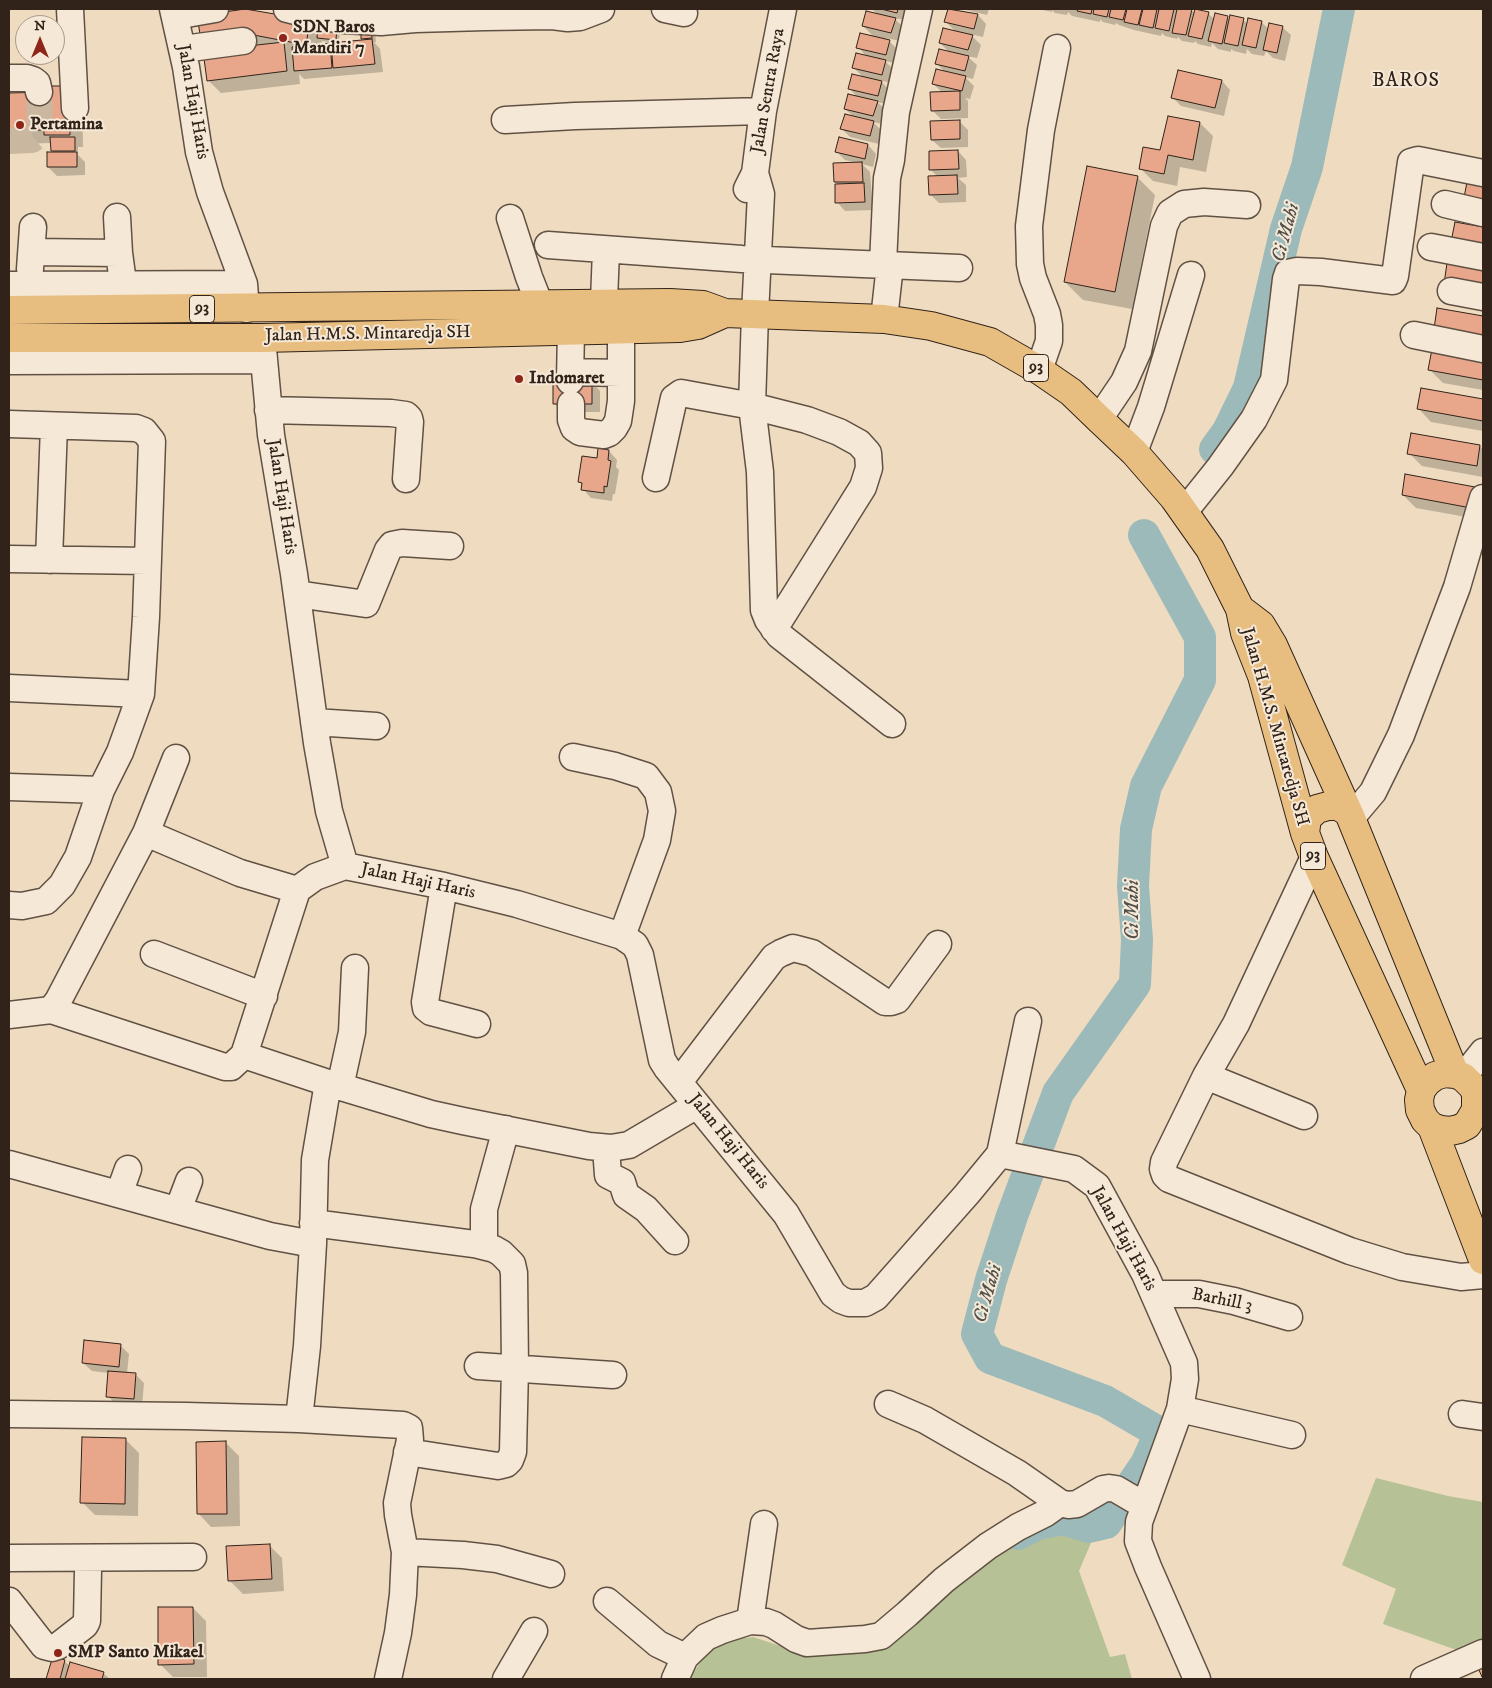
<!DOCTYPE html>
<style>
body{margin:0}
#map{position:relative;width:1492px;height:1688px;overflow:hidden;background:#efdcc0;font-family:"IM FELL DW Pica",serif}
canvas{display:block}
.frame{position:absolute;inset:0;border:10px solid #31231a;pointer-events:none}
.north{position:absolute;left:15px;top:15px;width:50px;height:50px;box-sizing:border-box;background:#f5e8d6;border:1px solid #a7998b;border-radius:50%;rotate:0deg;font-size:14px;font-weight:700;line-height:20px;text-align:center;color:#31231a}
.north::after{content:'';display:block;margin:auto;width:18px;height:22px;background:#8f2418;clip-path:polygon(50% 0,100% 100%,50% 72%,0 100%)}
</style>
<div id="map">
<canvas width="1492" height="1688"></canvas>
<div class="frame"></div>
<div class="north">N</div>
</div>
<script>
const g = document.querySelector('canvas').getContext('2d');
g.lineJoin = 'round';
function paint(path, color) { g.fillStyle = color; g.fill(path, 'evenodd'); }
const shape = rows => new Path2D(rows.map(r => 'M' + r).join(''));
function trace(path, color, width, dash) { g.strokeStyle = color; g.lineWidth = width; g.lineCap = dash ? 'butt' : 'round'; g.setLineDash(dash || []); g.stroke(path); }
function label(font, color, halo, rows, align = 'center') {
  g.font = font + ' "IM FELL DW Pica",serif'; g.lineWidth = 4; g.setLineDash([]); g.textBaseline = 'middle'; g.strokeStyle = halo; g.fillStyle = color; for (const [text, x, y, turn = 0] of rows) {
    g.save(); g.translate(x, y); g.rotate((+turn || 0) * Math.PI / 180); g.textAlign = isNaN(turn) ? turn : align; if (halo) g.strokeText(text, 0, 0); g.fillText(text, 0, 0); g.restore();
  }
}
const green = shape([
 [1376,1478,1448,1496,1483,1502,1483,1646,1468,1654,1383,1624,1396,1589,1342,1565],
 [1073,1526,1093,1538,1079,1571,1110,1657,1125,1654,1132,1679,690,1679,703,1657,725,1640,753,1637,805,1654,903,1634,963,1582,1011,1545,1056,1527]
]);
const shadow = shape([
 [185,9,246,9,340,30,339,43,365,41,363,39,375,32,376,42,374,42,380,49,383,72,304,79,299,74,300,84,221,93,208,80,200,26],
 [322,41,335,43,335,44,321,45],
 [872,9,908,9,905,20,894,18,904,28,900,41,886,38,898,50,894,63,885,61,894,70,890,83,880,80,890,91,886,104,877,102,886,110,882,124,873,122,882,131,879,144,850,137,842,129,854,117,845,109,858,98,850,89,864,78,854,68,867,57,858,47,875,38,863,26,879,16],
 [950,9,978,15,986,24,983,37,970,34,981,45,977,58,967,56,977,65,973,79,965,77,974,86,970,99,965,98,968,101,968,118,941,119,932,110,942,92,933,84,946,73,937,64,950,53,940,43,957,33,946,22],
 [962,9,989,9,987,15],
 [1038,9,1065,10,1065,9,1189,9,1195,13,1208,13,1214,19,1215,15,1228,18,1230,20,1243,20,1248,24,1261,22,1269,29,1282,27,1291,35,1285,61,1273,58,1266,51,1264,56,1252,54,1247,49,1246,54,1234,51,1231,49,1231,52,1218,49,1212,43,1211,47,1198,44,1195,41,1194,43,1182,41,1178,37,1177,39,1165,36,1162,33,1161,36,1134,30,1119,25,1116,23,1115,25,1103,22,1100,19,1100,22,1072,16,1068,12,1067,15,1055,13,1052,10,1052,12],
 [1222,81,1230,90,1224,116,1181,106,1172,97],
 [9,94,45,94,82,100,83,147,78,147,78,155,85,162,85,175,57,176,48,167,55,154,52,150,52,143,9,144],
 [1168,117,1200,123,1213,136,1206,172,1180,167,1177,186,1153,181,1140,168,1161,152],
 [959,121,968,130,968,147,941,148,932,140],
 [840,138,868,145,876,154,873,167,862,164,870,172,873,210,845,211,837,202,838,185,835,182,858,163,845,160,836,151],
 [958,151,966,160,967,177,958,178,966,185,966,202,939,203,930,194,938,177,931,170],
 [1137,177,1155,195,1132,309,1083,300,1065,282],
 [1483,360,1483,390,1443,383,1430,370],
 [592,382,600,391,600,412,563,412,555,404],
 [1422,389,1483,400,1483,431,1431,422,1418,408],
 [1480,446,1483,450,1483,477,1422,466,1409,453],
 [609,451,617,460,616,467,619,470,615,494,613,494,612,501,591,498,583,489,583,485,580,482,598,460],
 [1474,488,1483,520,1416,508,1403,495],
 [120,1345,129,1354,127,1373,135,1374,144,1383,142,1407,116,1405,108,1396,109,1373,92,1371,83,1363],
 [126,1440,139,1453,138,1516,95,1515,82,1502],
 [226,1443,239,1456,240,1526,211,1527,198,1513],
 [269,1545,282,1558,284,1591,243,1594,229,1580],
 [193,1608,206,1621,207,1677,173,1677,160,1664],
 [54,1658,64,1661,70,1666,103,1673,110,1679,48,1679]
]);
const river = shape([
 [1215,449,1228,431,1249,388,1286,229,1307,167,1339,9],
 [1018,1534,1037,1524,1063,1519,1089,1527,1106,1523,1146,1464,1160,1433,1105,1401,990,1358,977,1334,991,1280,1012,1216,1058,1093,1135,984,1137,940,1133,886,1136,829,1146,786,1200,680,1200,637,1144,535]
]);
const building = shape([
 [245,9,310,20,306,45,243,33,201,40,197,16,245,9],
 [881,9,898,9,897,13,881,9],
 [948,9,978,14,974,29,944,22,948,9],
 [1078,9,1092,9,1091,14,1077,11,1078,9],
 [1094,9,1109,9,1107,17,1093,14,1094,9],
 [1111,9,1126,9,1123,20,1109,17,1111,9],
 [1127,9,1142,9,1138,25,1124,22,1127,9],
 [1143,9,1157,9,1153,28,1139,25,1143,9],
 [1159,9,1174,9,1169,31,1155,28,1159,9],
 [1177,9,1192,9,1186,35,1172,33,1177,9],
 [1195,9,1209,12,1202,39,1188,36,1195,9],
 [866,11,896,18,891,33,862,26,866,11],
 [1215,13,1228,16,1222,44,1208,41,1215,13],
 [1230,15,1244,18,1238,46,1224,43,1230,15],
 [1248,18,1262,21,1256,48,1242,45,1248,18],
 [318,23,337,25,336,40,317,38,318,23],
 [1269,23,1283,26,1277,53,1263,50,1269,23],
 [371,27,372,38,361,39,361,28,371,27],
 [943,28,973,35,968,50,939,43,943,28],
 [860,33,890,40,886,55,856,48,860,33],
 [372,39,375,64,333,68,331,43,372,39],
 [284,42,287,71,207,81,203,51,284,42],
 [330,43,332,68,294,71,292,47,330,43],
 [939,49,969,56,965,71,935,64,939,49],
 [856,53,886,60,882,75,852,68,856,53],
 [936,69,966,76,962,91,932,84,936,69],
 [1178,70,1222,80,1215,108,1171,98,1178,70],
 [852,74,882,81,878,96,848,89,852,74],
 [44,86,69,86,70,135,44,135,44,130,9,131,9,93,44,92,44,86],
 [960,91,960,110,931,111,930,92,960,91],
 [848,94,878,101,873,116,844,109,848,94],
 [845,114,874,121,870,136,840,129,845,114],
 [1168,116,1200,122,1193,160,1168,155,1164,174,1139,169,1143,147,1160,150,1168,116],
 [960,120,960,139,931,140,930,121,960,120],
 [50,137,75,137,75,151,51,151,50,137],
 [839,137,868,144,865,159,835,152,839,137],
 [958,150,959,169,929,170,929,151,958,150],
 [47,152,77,152,77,167,47,167,47,152],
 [862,162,863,182,834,182,833,163,862,162],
 [1087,166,1138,176,1115,292,1064,282,1087,166],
 [957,175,958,194,929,195,928,176,957,175],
 [1467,182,1483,185,1483,206,1463,203,1467,182],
 [864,183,865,202,835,203,835,184,864,183],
 [1455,222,1483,227,1483,248,1451,242,1455,222],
 [1447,263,1483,269,1483,291,1444,284,1447,263],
 [1437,308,1483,316,1483,338,1434,329,1437,308],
 [1432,349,1483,358,1483,380,1428,370,1432,349],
 [553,381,592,381,592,404,553,404,553,381],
 [1421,388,1483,399,1483,421,1417,409,1421,388],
 [1411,433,1480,445,1477,466,1407,454,1411,433],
 [598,448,609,450,608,460,611,461,607,487,604,486,604,493,581,490,582,483,578,482,582,456,597,458,598,448],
 [1405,474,1475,487,1471,508,1402,495,1405,474],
 [84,1340,121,1344,119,1367,82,1363,84,1340],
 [108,1371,136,1373,134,1399,106,1397,108,1371],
 [82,1437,126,1438,125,1504,80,1503,82,1437],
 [226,1441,227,1514,197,1514,196,1442,226,1441],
 [270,1544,272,1579,228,1581,226,1546,270,1544],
 [158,1607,193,1607,194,1664,158,1665,158,1607],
 [1483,1652,1483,1679,1473,1657,1483,1652],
 [53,1656,65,1660,60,1679,46,1679,53,1656],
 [70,1662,104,1672,102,1679,65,1679,70,1662]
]);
const minorTunnel = shape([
 [9,141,32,140,37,136,40,130,39,92]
]);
const minor = shape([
 [70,9,75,108],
 [173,9,186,67,199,152,210,192,244,284,246,309],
 [287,9,315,16,343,20,381,22,415,19,485,17,552,16,568,18,580,17,601,9],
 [665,9,684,13],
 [175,16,215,9],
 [183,49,243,41],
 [9,78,27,78,33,80,37,83,39,92],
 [505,120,575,116,763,111],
 [755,173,761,194,755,314,752,406,760,472,764,610,768,620,779,635,892,724],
 [747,189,755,173,763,111,783,9],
 [1445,204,1483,213],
 [117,217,119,253,122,275,123,303],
 [510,218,529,277,540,305],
 [548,245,742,259,959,268],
 [1431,247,1483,257],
 [32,252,119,253],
 [883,264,887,178,891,160,896,112,919,9],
 [30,269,33,227],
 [9,285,244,284],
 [1451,291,1483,297],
 [884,319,890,265],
 [603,326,606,250],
 [1414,335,1483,349],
 [262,338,271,435,294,574,317,743,329,811,345,866],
 [9,361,263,360],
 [1039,370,1049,341,1049,325,1047,314,1033,278,1030,264,1029,226,1041,130,1057,48],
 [570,372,621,373],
 [570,381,571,330],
 [571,404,571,420,574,428,580,432,604,435,609,433,614,428,618,421,621,401,621,329],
 [268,410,391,413,406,415,409,418,410,422,406,479],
 [1099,419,1124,382,1138,351,1164,226,1170,213,1184,204,1204,202,1247,205],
 [9,424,136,428,144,431,152,441,146,617,141,694,120,752,101,790,78,857,62,885,46,901,22,906,9,905],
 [1134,452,1151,407,1191,275],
 [656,478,674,398,681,393,752,406,807,420,839,432,859,443,868,453,869,468,863,487,774,629],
 [1184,512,1220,467,1254,419,1274,380,1286,279,1288,273,1297,271,1321,272,1393,281,1395,276,1411,162,1418,160,1483,173],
 [9,559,148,561],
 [49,560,54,426],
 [297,594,366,604,388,550,392,545,402,543,450,546],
 [9,688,141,694],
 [314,722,376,726],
 [573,757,615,766,646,776,658,792,662,811,657,840,622,936],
 [9,787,101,790],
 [1351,818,1373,792,1401,735,1457,587,1483,498],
 [146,833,240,873,297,890],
 [1314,857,1236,1024,1206,1076,1164,1162,1163,1169,1165,1175,1169,1179,1350,1251,1402,1267,1461,1277,1483,1275],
 [345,866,444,886,517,904,622,936,635,945,640,955,662,1060,667,1068,786,1214,833,1294,841,1300,849,1303,865,1303,876,1297,967,1194,1000,1154,1074,1169,1097,1186,1145,1274,1184,1363,1185,1379,1180,1409,1139,1522,1138,1541,1148,1567,1197,1679],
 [444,886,425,1002,426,1008,431,1012,477,1024],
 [154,954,264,996],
 [51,1010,58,1001,146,833,176,758],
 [9,1015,51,1010,225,1067,231,1067,244,1055,297,890,315,877,345,866],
 [1206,1076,1304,1116],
 [1463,1077,1483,1052],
 [679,1082,774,957,781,953,793,948,812,953,885,1002,891,1002,897,1000,938,944],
 [328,1083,431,1114,463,1121,589,1146,611,1148,629,1145,697,1105],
 [340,1087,352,1032,355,968],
 [606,1148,608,1175,622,1182,626,1195,646,1209,675,1241],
 [1000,1154,1028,1021],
 [9,1164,270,1236,313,1244,315,1160,328,1083,244,1055],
 [119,1194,128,1169],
 [178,1210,189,1181],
 [313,1223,474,1244,494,1249,501,1253,512,1264,514,1273,515,1368,513,1452,510,1460,506,1464,498,1466,407,1452],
 [484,1246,484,1209,506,1129],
 [1154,1294,1199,1294,1234,1301,1289,1317],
 [478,1366,613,1375],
 [888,1404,925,1420,1017,1473,1060,1503,1068,1505,1077,1504,1103,1489,1109,1488,1116,1489,1145,1506],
 [1180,1409,1292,1435],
 [9,1414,186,1416,299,1419,403,1425,409,1428,410,1440,397,1503,398,1515,405,1552,403,1595,398,1633,388,1679],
 [1462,1414,1483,1417],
 [299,1419,307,1346,313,1244],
 [405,1552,463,1555,497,1559,551,1574],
 [9,1558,193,1557],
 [9,1601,44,1646,52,1648,58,1646,85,1625,87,1621,88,1570],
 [607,1601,658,1644,685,1657],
 [750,1621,766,1622,774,1625,796,1639,807,1643,865,1639,881,1636,907,1614,944,1580,988,1546,1018,1527,1046,1513,1060,1503],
 [506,1679,534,1631],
 [675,1679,685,1657,706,1637,722,1630,750,1621,764,1524],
 [1424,1679,1483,1653]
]);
const major = shape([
 [9,310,670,303,703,305,725,313,884,319,931,326,990,342,1039,370,1071,392,1099,419,1134,452,1174,498,1210,549,1240,609,1245,633,1262,676,1305,833,1314,857,1421,1090,1419,1100,1420,1110,1425,1120,1432,1127,1441,1130,1450,1131,1459,1129,1467,1125,1476,1110,1476,1094,1473,1087,1463,1077,1455,1074,1445,1073,1435,1076,1427,1082,1421,1090],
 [9,338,262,338,680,328,698,325,725,313],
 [1240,609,1261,625,1273,645,1351,818,1455,1074],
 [1305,833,1307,818,1317,809,1328,806,1338,806,1348,812],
 [1432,1127,1483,1260]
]);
const markers = [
 [283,38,5,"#8f2418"],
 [20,125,5,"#8f2418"],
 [519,379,5,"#8f2418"],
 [58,1653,5,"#8f2418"]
];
const shields = [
 [202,309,25],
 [1036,368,25],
 [1313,856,25]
];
const shieldNames = [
 ["93",202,309],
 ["93",1036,368],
 ["93",1313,856]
];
const poiNames = [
 ["SDN Baros",293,28],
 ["Mandiri 7",293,49],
 ["Pertamina",30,125],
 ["Indomaret",529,379],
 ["SMP Santo Mikael",68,1653]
];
const streetNames = [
 ["Jalan Sentra Raya",769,91,-80],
 ["Jalan Haji Haris",192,102,80],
 ["Jalan H.M.S. Mintaredja SH",368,335,-1],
 ["Jalan Haji Haris",281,497,81],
 ["Jalan H.M.S. Mintaredja SH",1274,727,74],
 ["Jalan Haji Haris",418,882,12],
 ["Jalan Haji Haris",728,1142,51],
 ["Jalan Haji Haris",1123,1239,61],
 ["Barhill 3",1222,1301,11]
];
const waterNames = [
 ["Ci Mahi",1287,233,-75],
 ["Ci Mahi",1134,910,-90],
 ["Ci Mahi",989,1294,-74]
];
const quarterNames = [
 ["BAROS",1406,82]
];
paint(green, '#b6c195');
paint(shadow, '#0003');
trace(river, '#9cbaba', 32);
paint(building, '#e8a78b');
trace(building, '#31231a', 1);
trace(minorTunnel, '#c9b79f', 26, [26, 13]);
trace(minor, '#605144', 29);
trace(major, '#31231a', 30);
trace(minor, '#f5e8d6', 26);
trace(major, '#e8be80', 28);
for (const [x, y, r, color] of markers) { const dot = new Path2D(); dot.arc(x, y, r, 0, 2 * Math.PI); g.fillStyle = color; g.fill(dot); trace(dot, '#f5e8d6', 2); }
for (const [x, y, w] of shields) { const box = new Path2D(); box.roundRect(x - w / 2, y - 13.5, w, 27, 4); g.fillStyle = '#f5e8d6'; g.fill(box); trace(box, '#31231a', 1); }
label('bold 16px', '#31231a', null, shieldNames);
label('bold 18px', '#31231a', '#f5e8d6', poiNames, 'left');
label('18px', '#31231a', '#f5e8d6', streetNames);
label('italic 19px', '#51504a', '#f5e8d6', waterNames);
g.letterSpacing = '1px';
label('20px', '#31231a', '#f5e8d6', quarterNames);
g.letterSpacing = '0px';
</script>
